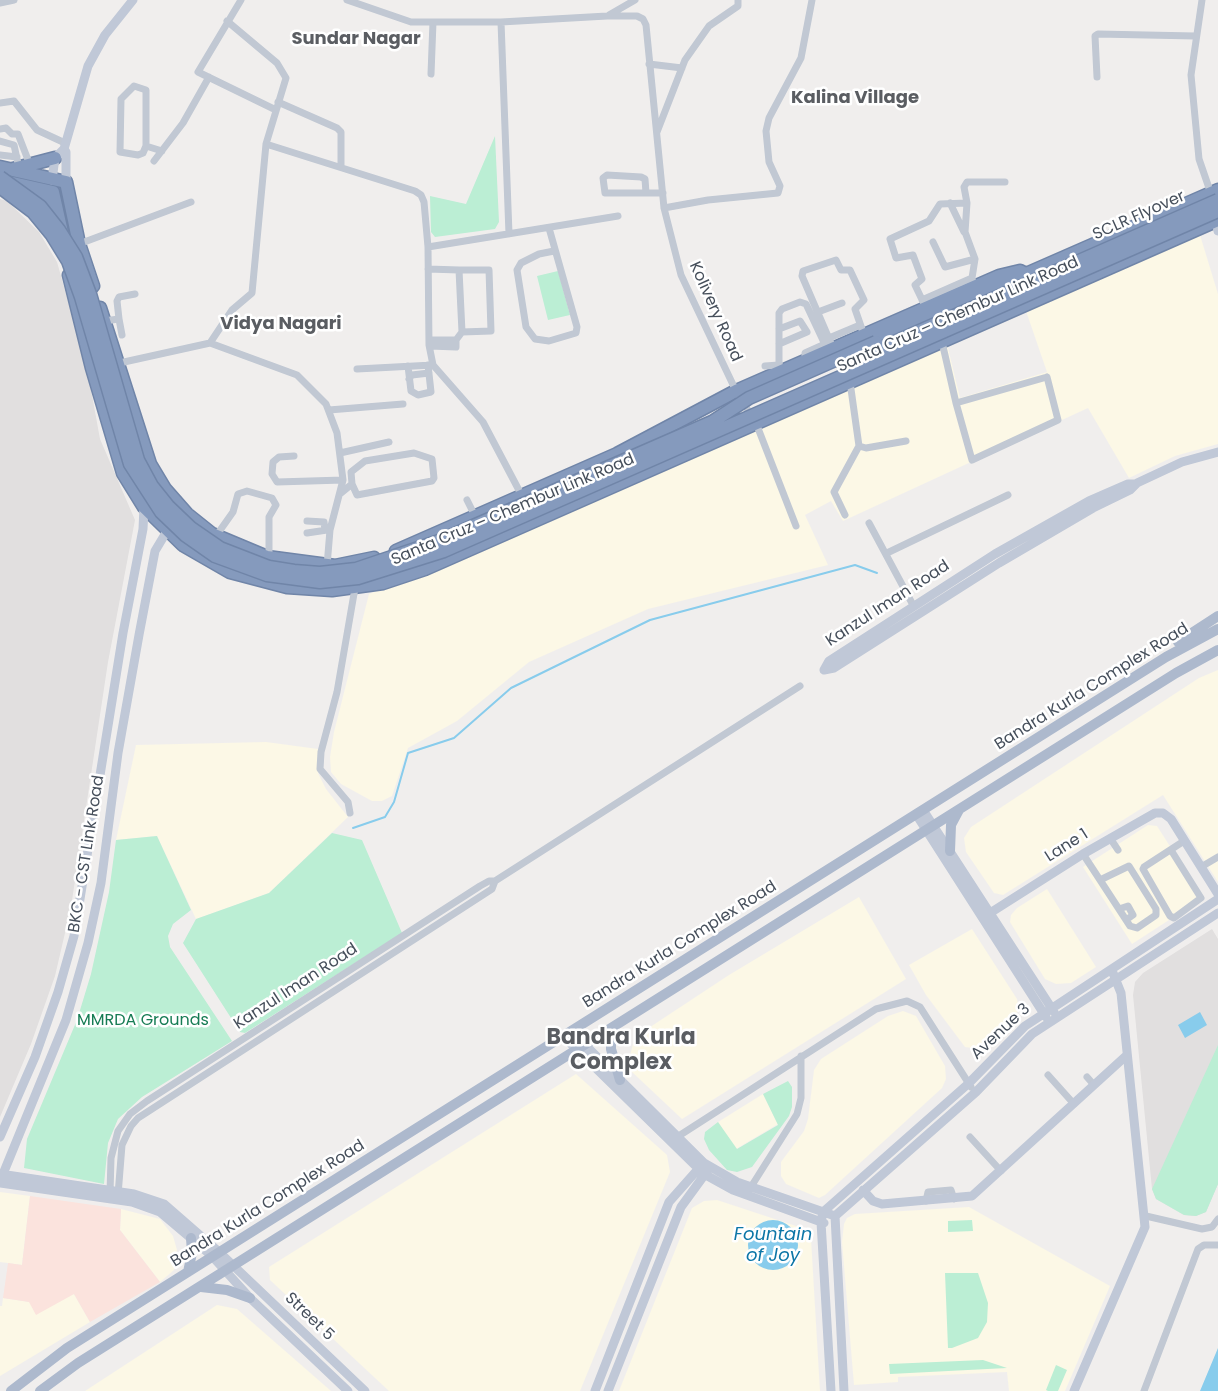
<!DOCTYPE html>
<meta charset="utf-8">
<style>
body{margin:0}
canvas{display:block;background:#f0eeed}
</style>
<canvas width="1218" height="1391"></canvas>
<script>
const g = document.querySelector('canvas').getContext('2d');
g.lineJoin = 'round';
function paint(path, color) { g.fillStyle = color; g.fill(path, 'evenodd'); }
const shape = rows => new Path2D(rows.map(r => 'M' + r).join(''));
function trace(path, color, width, dash) { g.strokeStyle = color; g.lineWidth = width; g.lineCap = dash ? 'butt' : 'round'; g.setLineDash(dash || []); g.stroke(path); }
function label(font, color, halo, rows, align = 'center') {
  g.font = font + ' Poppins,sans-serif'; g.lineWidth = 5; g.setLineDash([]); g.textBaseline = 'middle'; g.strokeStyle = halo; g.fillStyle = color; for (const [text, x, y, turn = 0] of rows) {
    g.save(); g.translate(x, y); g.rotate((+turn || 0) * Math.PI / 180); g.textAlign = isNaN(turn) ? turn : align; if (halo) g.strokeText(text, 0, 0); g.fillText(text, 0, 0); g.restore();
  }
}
const commercial = shape([
 [1200,235,1218,294,1218,444,1175,456,1129,478,1088,408,843,521,831,501,805,515,828,565,648,609,529,662,457,721,408,748,392,796,382,801,372,801,341,784,331,772,330,757,334,732,369,594,532,528,947,344,960,398,1047,372,1026,311],
 [1218,670,1218,882,1163,795,1003,895,994,893,966,852,964,838,971,827,1199,678],
 [266,742,318,749,318,773,326,789,348,817,269,893,196,919,157,836,116,840,136,745],
 [1148,825,1157,826,1203,898,1132,944,1083,867],
 [1047,889,1096,967,1071,983,1056,984,1045,979,1010,922,1011,915,1017,908],
 [859,897,906,979,682,1119,631,1071,629,1059,635,1037,729,975],
 [972,929,1017,999,1019,1009,1006,1031,979,1049,965,1047,926,995,909,965],
 [903,1011,916,1016,945,1066,946,1079,942,1088,825,1195,819,1198,786,1184,781,1176,781,1162,804,1131,808,1119,814,1070,821,1059,888,1016],
 [576,1074,667,1155,670,1172,580,1391,389,1391,270,1280,269,1267],
 [763,1094,778,1124,736,1149,718,1122],
 [0,1192,30,1196,22,1265,0,1262],
 [717,1200,802,1228,811,1239,820,1391,619,1391,692,1208,704,1201],
 [969,1207,1110,1286,1065,1391,1009,1391,1007,1372,898,1377,898,1382,854,1385,842,1242,844,1224,847,1218,855,1214],
 [121,1209,160,1219,173,1236,177,1250,174,1270,160,1282,120,1230],
 [74,1294,90,1322,0,1376,0,1306,2,1306,3,1298,30,1302],
 [217,1305,237,1309,331,1391,85,1391]
]);
const education = shape([
 [0,199,7,201,39,232,57,262,87,368,100,439,135,520,108,662,71,907,55,976,31,1044,0,1117],
 [1212,929,1218,939,1218,1184,1206,1212,1196,1216,1184,1215,1156,1199,1152,1189,1133,995,1135,982,1143,973]
]);
const medical = shape([
 [30,1196,121,1209,120,1230,160,1282,90,1322,74,1294,36,1315,29,1302,3,1298,8,1263,22,1265]
]);
const green = shape([
 [495,136,499,222,495,229,435,237,431,232,430,196,466,204],
 [558,271,570,315,548,320,537,276],
 [332,833,362,840,402,933,245,1033,240,1032,183,943,196,919,269,893],
 [157,836,191,910,173,924,168,936,170,947,232,1041,142,1097,118,1119,108,1143,104,1184,24,1168,27,1139,77,1020,91,974,109,892,116,840],
 [1218,1045,1218,1184,1206,1212,1196,1216,1184,1215,1156,1199,1152,1189],
 [788,1081,792,1087,792,1107,789,1116,752,1167,737,1172,727,1170,709,1150,704,1139,705,1132,718,1122,737,1149,778,1125,763,1094],
 [972,1220,973,1231,948,1232,948,1221],
 [945,1273,978,1273,988,1303,987,1322,978,1338,952,1348,948,1348],
 [983,1360,1007,1368,890,1374,889,1364],
 [1056,1365,1067,1370,1058,1391,1048,1391,1046,1390]
]);
const water = shape([
 [1200,1012,1207,1025,1185,1038,1178,1025],
 '748 1245a25 25 0 1 1 50 0a25 25 0 1 1-50 0Z',
 [1218,1348,1218,1391,1200,1391]
]);
const stream = shape([
 [353,828,385,817,394,802,408,753,454,738,511,688,650,620,855,565,877,573]
]);
const street = shape([
 [241,0,198,72,276,110],
 [347,0,411,22,501,22,607,16,637,16,643,19,646,25,664,208,681,275,736,391,756,423,796,526],
 [1202,0,1191,75,1199,159,1209,188],
 [0,3,14,0],
 [609,15,635,0],
 [227,21,277,63,286,78,266,144,415,191,421,195,424,202,428,247,429,345,433,365,483,422,522,496],
 [501,22,509,234],
 [649,64,682,68],
 [431,74,433,22],
 [1097,77,1095,36,1098,34,1195,36],
 [278,102,337,128,341,132,341,167],
 [0,103,14,101,37,130,65,143],
 [0,129,6,128,12,134,18,134,30,165],
 [657,132,685,60,709,26,738,6,738,0],
 [0,141,14,145,19,168],
 [146,146,146,90,134,86,121,99,120,152,138,155,143,153,146,146,162,151],
 [0,155,17,157],
 [154,161,183,123,209,77],
 [646,193,645,179,641,177,607,175,603,178,605,193,663,193],
 [950,203,964,232],
 [967,203,965,232,975,259,972,278,974,287],
 [664,208,708,200,778,193,780,186,769,162,766,131,769,118,801,58,812,0],
 [549,228,577,327,576,333,549,341,535,339,526,327,517,270,521,263,539,254,554,251],
 [933,242,945,267,975,259],
 [79,244,191,202],
 [428,247,618,216],
 [428,269,459,270],
 [922,300,972,278],
 [926,308,915,285,922,279,913,255,896,258,890,239,929,221,940,204,967,203,964,187,967,182,1005,182],
 [818,312,842,303],
 [119,319,122,335],
 [104,321,119,319,117,301,119,297,135,294],
 [829,338,860,325],
 [429,340,456,340],
 [942,342,956,403],
 [210,343,297,375,326,404,337,433,343,480,330,530,327,566],
 [779,344,807,332,800,321,779,329],
 [430,346,456,347,456,340,462,332,491,331,489,270,459,270,462,332],
 [833,348,802,276,803,271,836,260,841,270,850,270,864,300,855,309,864,335],
 [805,356,805,353,825,344],
 [115,364,210,343,232,310,252,293,266,144],
 [408,366,411,391,418,395,431,392,428,365],
 [765,366,779,365],
 [357,369,433,365],
 [781,371,779,363,779,313,782,309,800,302,806,304,828,351],
 [1047,377,1058,420,972,460,956,403,1047,377],
 [409,379,412,375,429,373],
 [850,382,859,446,866,448,906,441],
 [329,410,403,404],
 [340,453,389,442],
 [294,456,279,457,273,462,272,474,277,482,343,480],
 [341,493,352,484,351,472,365,461,414,453,432,459,434,478,432,481,357,495,352,484],
 [467,500,475,516],
 [845,515,834,492,859,446],
 [307,521,324,522,325,530],
 [869,523,913,605],
 [307,533,327,530],
 [216,536,233,512,238,494,247,491,272,498,276,505,269,517,269,558],
 [887,553,1008,495],
 [350,813,348,802,320,769,321,752,337,692,355,588],
 [1110,838,1118,850],
 [1171,850,1201,898,1174,918,1170,916,1143,869,1144,867,1184,841],
 [1083,854,1100,880,1130,926,1137,928,1156,915,1156,909,1129,866,1100,880],
 [1201,867,1218,857],
 [1119,909,1128,906,1133,915,1126,920],
 [1048,1075,1074,1104],
 [1087,1077,1094,1085],
 [970,1137,1001,1171],
 [674,1139,876,1009,907,1001,920,1007,971,1087],
 [749,1190,797,1114,801,1098,801,1056],
 [110,1193,111,1158,118,1131,130,1114,147,1101,480,886,489,881,495,881,800,686],
 [118,1195,122,1145,131,1126,138,1118,492,889,495,881],
 [926,1201,928,1192,951,1190,954,1199],
 [1146,1216,1202,1229,1212,1227,1218,1219],
 [1144,1391,1198,1249,1204,1245,1218,1245]
]);
const secondary = shape([
 [64,149,66,152,66,182],
 [52,180,55,158,64,149,88,66,105,35,133,0],
 [1215,216,1218,231],
 [824,670,834,668,999,563,1093,508,1130,490,1137,483,1182,462,1218,452],
 [824,670,829,661,995,554,1089,501,1128,484,1135,484],
 [923,810,1054,1012],
 [916,814,1046,1017],
 [990,913,1083,854,1155,813,1163,813,1171,819,1218,894],
 [571,1031,704,1163,737,1182,835,1216,844,1391],
 [563,1036,704,1174,733,1190,824,1223],
 [0,1137,35,1057,58,992,74,936,123,633,143,529,144,507],
 [0,1174,134,1194,164,1204,219,1252,365,1391],
 [3,1174,66,1020,88,943,101,883,118,753,139,635,155,551,167,531],
 [0,1183,132,1202,160,1212,212,1256,250,1298,348,1391],
 [863,1190,873,1201,882,1204,972,1196,1127,1055],
 [835,1216,976,1092,1032,1034,1218,913],
 [595,1391,669,1202,700,1167],
 [608,1391,681,1207,708,1170],
 [831,1391,821,1222,823,1212,968,1084,1025,1026,1218,899],
 [1074,1391,1145,1227,1121,993,1113,973]
]);
const primary = shape([
 [1178,642,1218,616],
 [950,851,951,825,959,810],
 [616,1025,611,1036,611,1049,620,1080],
 [188,1272,192,1253,191,1238],
 [201,1287,227,1290,250,1298],
 [11,1391,67,1348,1166,657,1218,629],
 [40,1391,78,1363,1176,673,1218,650]
]);
const highway = shape([
 [0,167,66,182,79,244,93,286],
 [13,169,55,158],
 [4,181,53,192,63,237],
 [23,187,43,200,56,218],
 [69,275,92,368,123,473,144,507,183,545,230,572,287,587,332,590,383,583,425,569,1218,220],
 [100,308,150,464,165,489,187,514,212,534,267,557,335,566,374,558],
 [876,342,1022,276],
 [396,551,617,454,736,391,864,335,999,276,1020,271,1026,274,1218,190]
]);
const highwayBridge = shape([
 [0,177,40,206,59,230,76,257,90,294,138,460,152,486,168,506,191,528,220,548,269,567,294,571,320,573,356,569,439,541,712,422,749,398,876,342],
 [0,187,33,212,52,235,68,261,81,297,130,464,161,512,185,535,215,556,267,575,320,582,358,578,444,551,1218,211],
 [867,354,1218,200]
]);
const streetNames = [
 ["SCLR Flyover",1139,216,-24],
 ["Kolivery Road",715,312,66],
 ["Santa Cruz – Chembur Link Road",958,315,-24],
 ["Santa Cruz – Chembur Link Road",513,510,-23],
 ["Kanzul Iman Road",888,604,-33],
 ["Bandra Kurla Complex Road",1092,687,-32],
 ["Lane 1",1067,846,-32],
 ["BKC - CST Link Road",87,854,-81],
 ["Bandra Kurla Complex Road",680,945,-32],
 ["Kanzul Iman Road",296,987,-33],
 ["Avenue 3",1001,1032,-43],
 ["Bandra Kurla Complex Road",268,1204,-32],
 ["Street 5",309,1317,44]
];
const parkNames = [
 ["MMRDA Grounds",143,1021]
];
const neighbourhoodNames = [
 ["Sundar Nagar",356,39],
 ["Kalina Village",855,98],
 ["Vidya Nagari",281,324]
];
const waterNames = [
 ["Fountain",773,1235],
 ["of Joy",773,1256]
];
const districtNames = [
 ["Bandra Kurla",621,1038],
 ["Complex",621,1063]
];
paint(commercial, '#fcf8e6');
paint(education, '#e1dfdf');
paint(medical, '#fbe3dd');
paint(green, '#bbeed4');
paint(water, '#88ccec');
trace(stream, '#88ccec', 2);
trace(highway, '#7085a8', 15);
trace(street, '#c1c8d3', 7);
trace(secondary, '#c0c8d7', 9);
trace(primary, '#adb9cd', 10);
trace(highway, '#859abd', 12);
trace(highwayBridge, '#7085a8', 15, []);
trace(highwayBridge, '#859abd', 12);
label('16px', '#464f5b', '#fff', streetNames);
label('16px', '#167c54', '#fff', parkNames);
label('bold 18px', '#5a5d62', '#fff', neighbourhoodNames);
label('italic 18px', '#0c76a7', '#fff', waterNames);
label('bold 22px', '#5a5d62', '#fff', districtNames);
</script>
